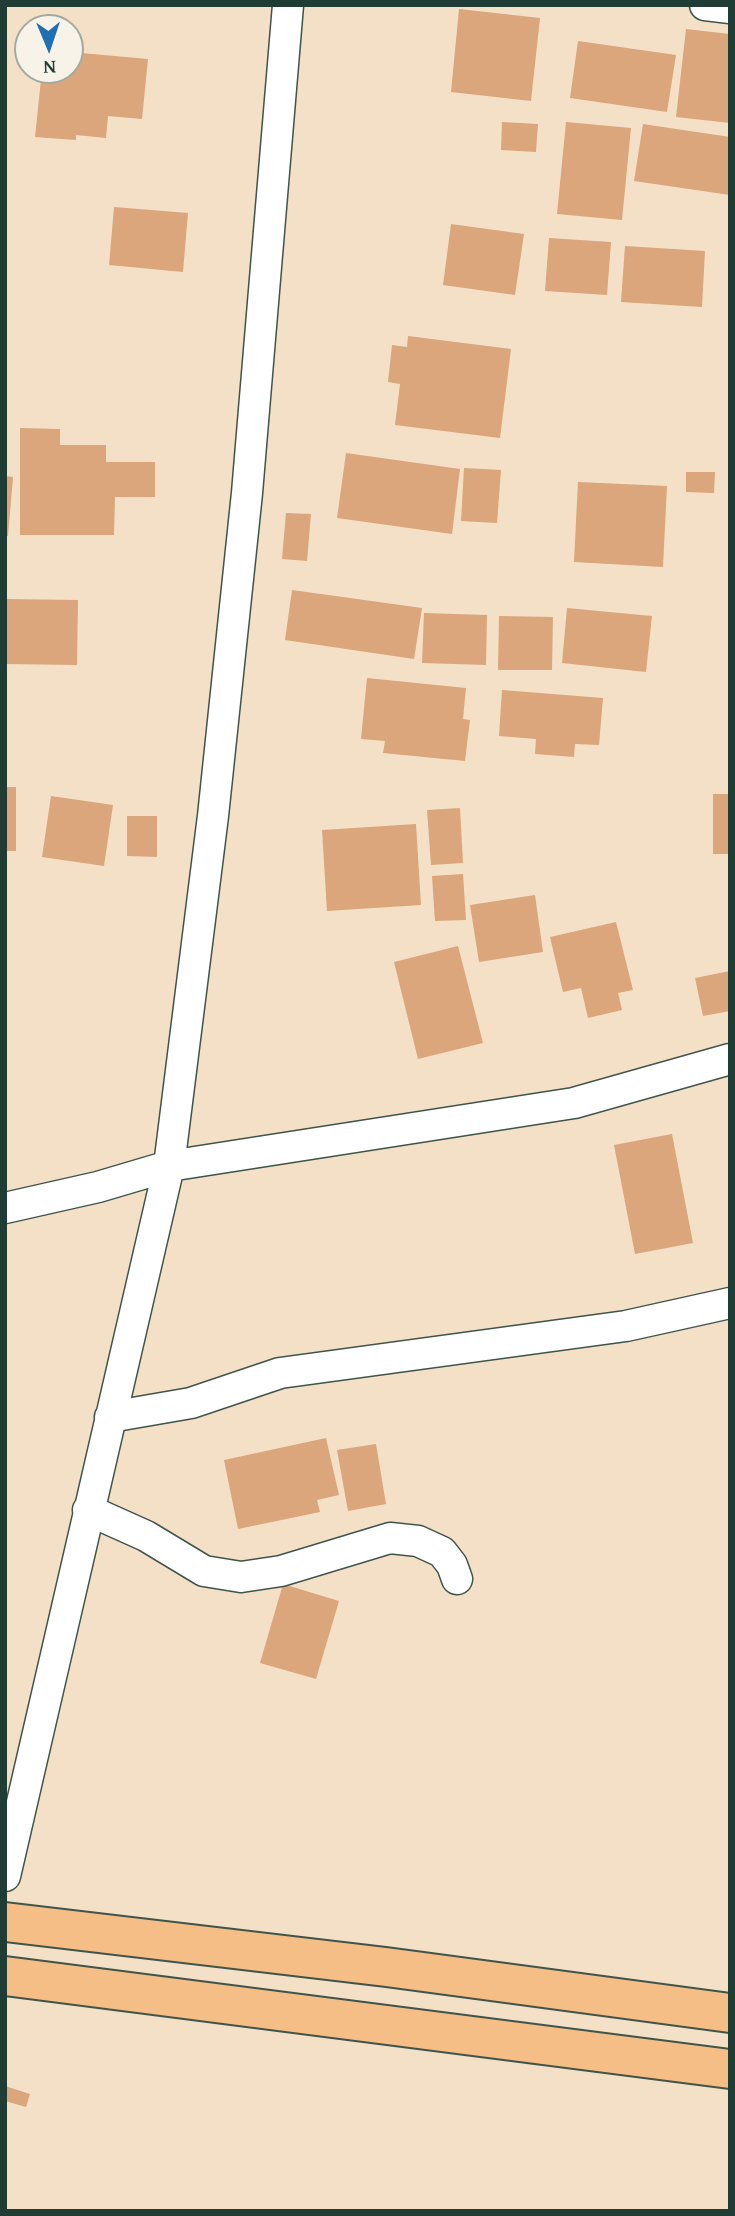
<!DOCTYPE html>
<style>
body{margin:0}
#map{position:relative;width:735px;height:2216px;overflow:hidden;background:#f3e0c6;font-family:"Gentium Book Plus",serif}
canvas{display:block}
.frame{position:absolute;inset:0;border:7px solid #1f3d34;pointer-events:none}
.north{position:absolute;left:14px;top:14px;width:70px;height:70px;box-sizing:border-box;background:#f7f3e8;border:2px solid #a1aaa0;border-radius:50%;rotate:178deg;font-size:19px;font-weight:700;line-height:28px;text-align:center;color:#1f3d34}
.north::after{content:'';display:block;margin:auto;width:24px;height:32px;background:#1f6fb2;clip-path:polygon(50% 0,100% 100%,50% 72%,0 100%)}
</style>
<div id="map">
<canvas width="735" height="2216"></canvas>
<div class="frame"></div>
<div class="north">N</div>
</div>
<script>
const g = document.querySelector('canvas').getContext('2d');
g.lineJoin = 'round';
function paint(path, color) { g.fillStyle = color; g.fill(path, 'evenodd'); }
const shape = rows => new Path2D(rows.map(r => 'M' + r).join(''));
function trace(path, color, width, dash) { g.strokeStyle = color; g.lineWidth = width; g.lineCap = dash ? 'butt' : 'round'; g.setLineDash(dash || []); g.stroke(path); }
const building = shape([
 [459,9,540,18,531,101,451,92],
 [686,29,730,34,730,123,676,117],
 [578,41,676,55,667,112,570,98],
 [70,52,148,59,142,119,108,116,106,138,76,135,76,140,35,137,42,70,70,70],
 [502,122,538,124,536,152,501,150],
 [566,122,631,128,622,220,557,214],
 [643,124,730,137,730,195,634,181],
 [114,207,188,213,183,272,109,265],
 [451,224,524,234,515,295,443,285],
 [549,238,611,242,607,295,545,291],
 [625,246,705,251,702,307,621,302],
 [408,336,511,349,500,438,395,425,400,384,388,382,392,345,407,347],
 [20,428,60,429,60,445,106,445,106,462,155,462,155,497,115,497,114,535,20,535],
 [346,453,460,469,452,534,337,518],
 [464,468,501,470,497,523,461,521],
 [686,472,715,472,714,493,686,492],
 [5,476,13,477,8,536,5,536],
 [578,482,667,486,663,567,574,562],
 [286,513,311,514,307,561,282,559],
 [292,590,422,608,414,659,285,640],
 [5,599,78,600,77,665,5,664],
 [567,608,652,616,646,672,562,663],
 [424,613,487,615,486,665,422,663],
 [499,616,553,617,552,670,498,670],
 [367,678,466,688,463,719,470,720,465,761,383,753,385,741,361,739],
 [502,690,603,698,599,745,575,744,574,757,535,754,536,739,499,736],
 [5,787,16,787,16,851,5,851],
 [713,794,730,794,730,854,713,854],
 [51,796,113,805,104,866,42,857],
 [460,808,463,863,431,865,427,810],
 [127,816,157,816,157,857,127,856],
 [416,824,421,905,327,911,322,830],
 [463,874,466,920,435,921,432,876],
 [535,895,543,952,479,962,470,905],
 [616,922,633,990,618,993,622,1010,588,1018,581,988,563,992,550,937],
 [458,946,483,1043,418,1059,394,962],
 [730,971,730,1011,703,1016,695,978],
 [672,1134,693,1243,635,1254,614,1145],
 [326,1438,339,1495,317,1500,320,1512,238,1529,224,1460],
 [376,1444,386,1504,348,1511,337,1450],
 [283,1584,339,1601,316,1679,260,1663],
 [5,2086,30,2094,26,2107,5,2101]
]);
const street = shape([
 [705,5,730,8],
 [5,1208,98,1187,169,1166,574,1103,730,1059],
 [110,1417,191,1403,280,1373,626,1326,730,1303],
 [88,1510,146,1536,204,1571,241,1577,281,1571,390,1538,418,1541,442,1552,452,1565,457,1579],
 [5,1876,169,1166,213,816,247,493,288,5]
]);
const highway = shape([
 [5,1922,386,1967,730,2013],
 [5,1976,730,2069]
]);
paint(building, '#dba67b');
trace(street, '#3f554a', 33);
trace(highway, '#3f554a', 42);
trace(street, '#fff', 30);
trace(highway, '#f6be87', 38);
</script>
